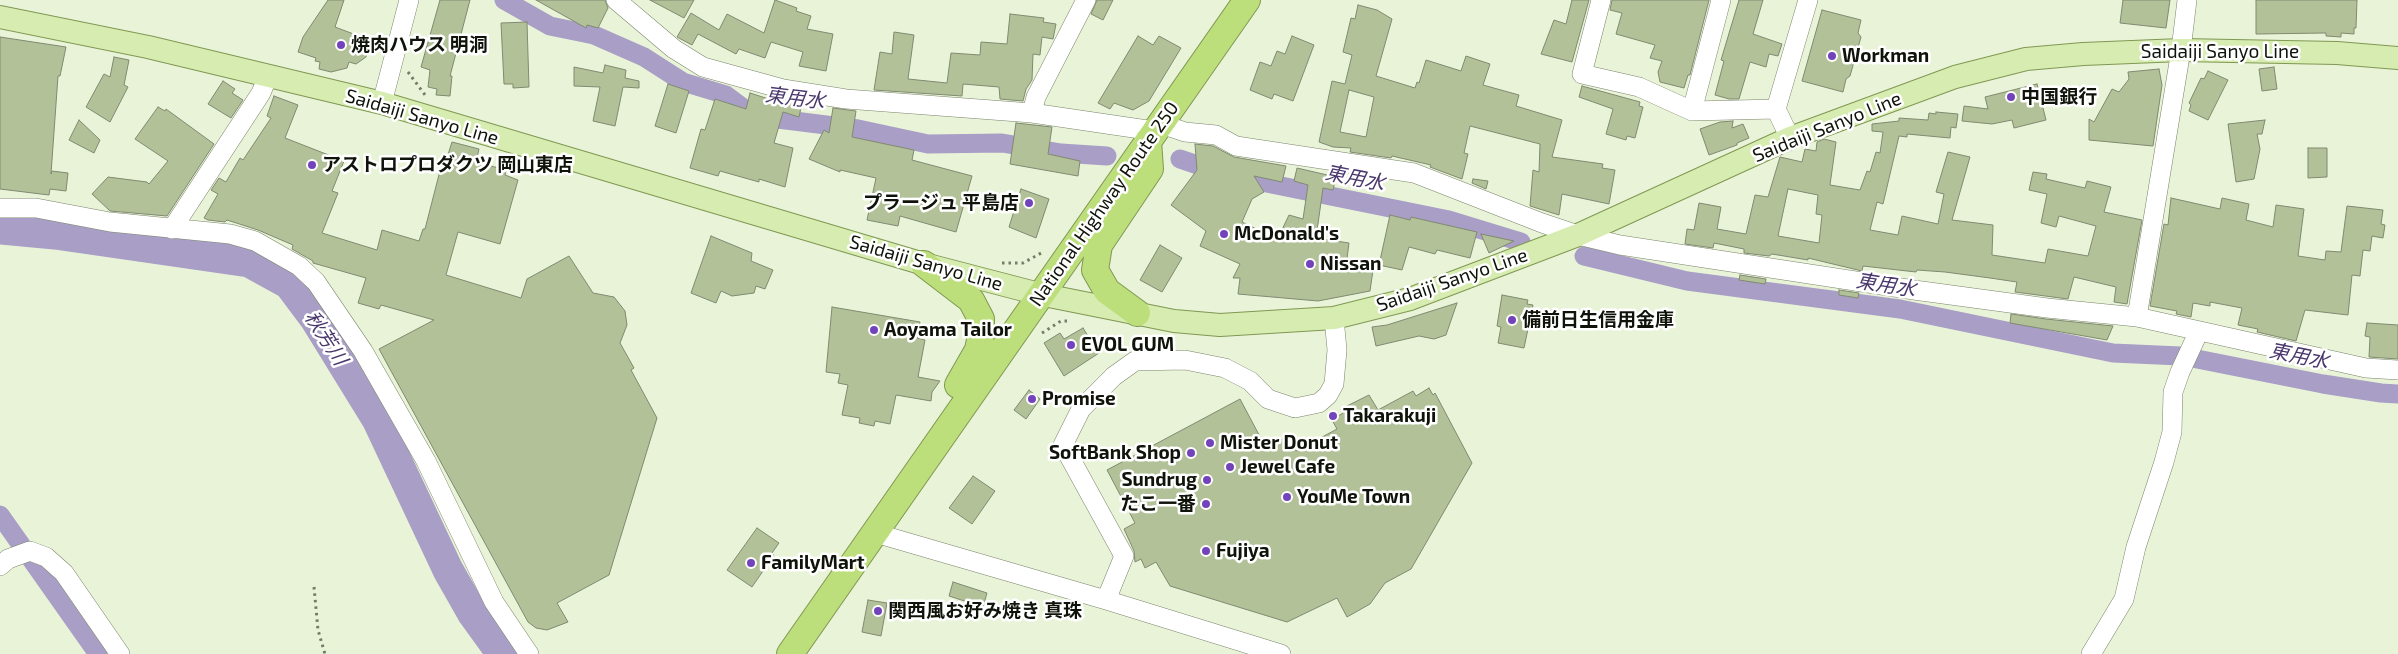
<!DOCTYPE html>
<meta charset="utf-8">
<style>
body{margin:0}
canvas{display:block;background:#e9f3d8}
</style>
<canvas width="2398" height="654"></canvas>
<script>
const g = document.querySelector('canvas').getContext('2d');
g.lineJoin = 'round';
const shape = rows => new Path2D(rows.map(r => 'M' + r).join(''));
function trace(path, color, width, dash) { g.strokeStyle = color; g.lineWidth = width; g.lineCap = dash ? 'butt' : 'round'; g.setLineDash(dash || []); g.stroke(path); }
function paint(path, color) { g.fillStyle = color; g.fill(path, 'evenodd'); }
function label(font, color, halo, rows, align = 'center') {
  g.font = font + ' "Exo 2","Noto Sans JP",sans-serif'; g.lineWidth = 5; g.setLineDash([]); g.textBaseline = 'middle'; g.strokeStyle = halo; g.fillStyle = color; for (const [text, x, y, turn = 0] of rows) {
    g.save(); g.translate(x, y); g.rotate((+turn || 0) * Math.PI / 180); g.textAlign = isNaN(turn) ? turn : align; if (halo) g.strokeText(text, 0, 0); g.fillText(text, 0, 0); g.restore();
  }
}
const canal = shape([
 [504,0,550,26,594,35,644,57,683,82,726,95,754,116,858,129,928,144,1002,143,1061,153,1107,156],
 [1180,159,1227,175,1449,220,1521,242],
 [1584,256,1687,281,1900,309,2113,353,2180,356],
 [2192,358,2323,384,2381,393,2398,394],
 [0,515,98,654]
]);
const river = shape([
 [0,229,55,234,249,262,289,284,316,320,377,419,448,570,473,614,502,654]
]);
const building = shape([
 [328,0,344,0,335,27,367,39,365,45,369,47,366,57,356,64,349,62,347,68,331,72,319,69,320,62,315,61,316,58,298,52,303,37,328,0],
 [440,0,470,0,450,76,452,76,450,96,436,95,437,89,428,87,430,70,421,67,440,0],
 [536,0,605,0,608,8,598,28,587,25,586,28,536,0],
 [650,0,694,0,684,18,650,0],
 [775,0,797,8,796,11,811,16,807,29,833,34,826,71,799,66,803,52,771,42,765,58,739,49,736,54,698,34,692,45,677,37,691,13,719,30,727,14,764,33,775,0],
 [1097,0,1113,0,1103,20,1091,14,1097,0],
 [1572,0,1589,0,1572,62,1541,54,1554,20,1566,24,1572,0],
 [1612,0,1709,0,1690,75,1688,75,1684,88,1660,82,1658,72,1662,61,1650,58,1655,45,1616,34,1622,13,1610,10,1612,0],
 [1739,0,1763,0,1753,34,1782,44,1778,56,1769,54,1766,67,1750,62,1739,99,1729,99,1715,95,1724,61,1721,60,1739,0],
 [2123,0,2170,0,2166,28,2120,23,2123,0],
 [2256,0,2357,0,2356,28,2354,28,2354,34,2341,33,2341,37,2326,36,2326,33,2256,34,2256,0],
 [1358,5,1377,10,1392,19,1376,76,1415,88,1417,82,1419,83,1426,60,1461,71,1466,56,1490,64,1483,85,1519,95,1516,106,1562,120,1552,157,1603,164,1602,168,1615,170,1609,204,1562,194,1559,215,1530,206,1533,170,1539,172,1540,144,1470,126,1464,153,1468,154,1462,179,1430,167,1431,165,1392,156,1391,158,1350,152,1351,148,1333,147,1319,142,1332,81,1345,84,1352,55,1343,52,1351,18,1355,19,1358,5],
 [1349,90,1374,97,1366,137,1340,132,1349,90],
 [1822,10,1861,20,1858,33,1861,37,1850,76,1846,79,1843,92,1802,81,1822,10],
 [1010,14,1044,18,1043,22,1056,24,1053,39,1042,37,1040,55,1033,54,1032,80,1026,89,1023,101,1000,99,999,87,963,84,962,96,874,90,880,52,892,54,894,32,914,35,908,79,947,83,951,53,980,55,981,42,1007,44,1010,14],
 [527,22,529,87,513,88,513,84,504,84,501,23,527,22],
 [1138,36,1153,45,1159,36,1181,48,1149,101,1133,110,1114,103,1110,109,1098,103,1138,36],
 [1292,36,1314,45,1293,101,1274,94,1272,99,1250,90,1260,62,1271,66,1277,51,1285,54,1292,36],
 [0,37,66,47,60,76,58,76,51,174,52,171,68,173,66,191,50,189,49,195,0,189,0,37],
 [114,57,129,60,124,85,128,87,110,122,86,107,104,74,110,77,114,57],
 [605,65,626,70,625,78,639,81,639,88,623,87,615,126,593,121,600,87,574,86,574,67,603,73,605,65],
 [2274,67,2277,89,2262,91,2259,69,2274,67],
 [2159,69,2162,85,2153,146,2089,140,2089,119,2094,122,2112,89,2119,92,2129,79,2128,72,2159,69],
 [2208,71,2228,80,2208,120,2189,111,2191,105,2189,103,2201,78,2204,79,2208,71],
 [223,81,235,89,232,93,243,100,231,118,208,104,223,81],
 [668,84,689,91,676,133,655,126,668,84],
 [2037,84,2046,120,2014,128,2012,120,1992,124,1962,121,1964,106,1988,109,1985,97,2037,84],
 [1582,86,1640,102,1639,106,1643,107,1635,138,1627,136,1626,140,1606,134,1613,109,1579,97,1582,86],
 [750,93,778,102,779,100,802,103,799,117,783,112,774,143,793,148,785,187,759,179,759,182,720,171,718,176,690,168,701,129,705,130,715,99,746,109,750,93],
 [274,96,298,105,285,138,344,161,332,191,338,193,322,233,377,250,382,230,419,241,423,229,425,229,442,163,445,164,452,142,479,149,476,162,506,170,505,175,518,180,500,244,458,232,446,275,521,298,527,279,569,256,593,293,614,297,625,311,627,325,620,343,634,368,631,370,657,418,609,575,557,603,568,622,547,630,536,628,528,622,379,349,434,320,381,305,379,309,358,303,366,278,313,263,313,261,292,249,293,245,258,230,227,220,225,222,208,220,204,218,218,194,211,190,219,178,226,182,240,158,243,160,271,118,267,116,274,96],
 [158,107,165,111,166,109,214,144,167,216,110,211,92,194,108,177,147,182,149,184,168,161,135,139,158,107],
 [833,108,856,111,852,137,914,150,912,160,972,176,956,232,900,216,898,226,867,220,876,178,840,170,840,172,809,159,824,130,829,133,833,108],
 [1936,112,1958,114,1956,128,1951,127,1950,138,1907,134,1907,137,1899,136,1883,204,1877,202,1870,230,1898,235,1902,216,1938,224,1944,194,1936,192,1948,152,1970,157,1952,220,1993,225,1992,255,2045,263,2048,249,2088,256,2096,226,2059,216,2056,227,2041,223,2047,194,2029,190,2033,172,2047,174,2046,179,2085,188,2087,181,2111,187,2104,212,2142,220,2127,304,2114,302,2116,287,2074,277,2068,299,2015,292,2017,282,1990,278,1945,272,1917,270,1916,272,1863,266,1862,271,1808,258,1808,260,1772,254,1769,256,1744,253,1744,249,1714,243,1713,248,1685,244,1687,229,1694,230,1699,203,1721,207,1717,229,1746,234,1755,195,1768,197,1780,157,1802,162,1805,149,1816,151,1817,142,1824,139,1836,142,1830,185,1860,190,1867,171,1870,172,1876,152,1880,153,1883,132,1872,131,1872,124,1899,121,1899,118,1928,120,1929,113,1936,114,1936,112],
 [1788,189,1818,195,1816,214,1822,215,1819,243,1778,236,1788,189],
 [79,120,100,140,94,153,69,140,79,120],
 [2265,120,2262,134,2257,134,2260,149,2254,179,2236,182,2228,124,2265,120],
 [1733,121,1732,128,1743,124,1749,138,1737,143,1737,145,1709,155,1700,129,1720,122,1733,121],
 [1016,123,1052,127,1048,154,1080,161,1078,176,1010,164,1016,123],
 [1195,144,1213,146,1234,157,1286,166,1282,182,1254,176,1264,192,1252,199,1242,222,1267,234,1269,231,1279,236,1289,215,1303,219,1308,185,1294,181,1297,168,1336,177,1333,190,1323,188,1316,238,1349,243,1346,266,1373,270,1370,291,1318,301,1238,294,1240,278,1233,278,1240,264,1200,246,1206,231,1171,205,1197,170,1195,144],
 [2308,148,2327,148,2327,177,2308,178,2308,148],
 [1473,179,1488,181,1486,189,1472,183,1473,179],
 [1021,189,1049,199,1036,238,1009,227,1021,189],
 [2171,198,2220,209,2222,198,2249,204,2246,220,2273,227,2276,205,2304,209,2298,256,2325,260,2326,251,2341,252,2347,206,2383,210,2381,224,2385,225,2383,238,2372,236,2370,251,2363,250,2360,276,2352,275,2348,315,2305,310,2296,341,2257,332,2258,329,2238,325,2242,308,2210,302,2210,306,2193,303,2191,317,2176,314,2177,311,2150,306,2164,224,2168,225,2171,198],
 [1390,215,1410,220,1411,217,1477,232,1470,258,1437,250,1435,254,1409,247,1402,270,1379,265,1390,215],
 [1481,234,1514,241,1489,253,1481,234],
 [711,236,752,253,751,261,773,270,765,289,756,286,754,293,732,296,721,291,716,303,691,293,711,236],
 [1160,245,1182,258,1162,292,1140,280,1160,245],
 [1740,275,1766,279,1765,284,1739,280,1740,275],
 [1839,290,1859,293,1858,298,1839,295,1839,290],
 [1502,295,1528,300,1527,304,1533,305,1524,348,1498,343,1501,327,1497,326,1502,295],
 [1457,303,1446,335,1434,339,1419,336,1376,346,1372,327,1387,325,1457,303],
 [832,307,920,322,917,338,925,340,918,377,940,381,932,392,931,401,896,395,890,424,875,421,874,426,859,423,860,418,842,415,848,385,838,383,840,374,826,372,832,307],
 [2011,314,2046,319,2113,326,2107,340,2010,323,2011,314],
 [2367,323,2398,325,2398,359,2369,357,2370,337,2365,336,2367,323],
 [1083,328,1099,353,1064,376,1044,343,1060,333,1064,339,1083,328],
 [1429,388,1433,395,1435,393,1472,463,1411,569,1385,583,1370,604,1347,617,1337,598,1287,622,1170,586,1156,562,1145,568,1141,559,1135,562,1134,551,1124,529,1135,523,1107,470,1240,399,1266,448,1288,436,1296,451,1337,429,1332,420,1343,413,1341,409,1369,395,1378,410,1413,391,1416,396,1429,388],
 [1029,390,1040,399,1026,419,1014,410,1029,390],
 [973,476,995,491,972,524,949,508,973,476],
 [757,528,779,543,772,553,774,555,752,587,727,570,757,528],
 [953,582,987,593,983,607,949,596,953,582],
 [868,600,887,603,881,636,862,632,868,600]
]);
const path = shape([
 [408,72,425,95],
 [1002,263,1023,263,1043,252],
 [1042,333,1061,321,1067,321],
 [314,587,318,630,325,654]
]);
const minor = shape([
 [616,0,674,49,703,67,783,89,846,99,1032,113,1154,131],
 [1601,0,1582,74,1639,87,1692,111,1776,109],
 [382,103,409,0],
 [1692,111,1721,0],
 [1032,113,1036,97,1086,0],
 [1161,124,1185,132,1216,135,1236,146,1414,173,1542,223,1578,235,1620,245,1914,290,2047,308,2137,317,2366,368,2398,370],
 [1790,138,1776,109,1808,0],
 [0,208,36,208,110,222,230,234,255,241,299,266,316,282,363,351,426,461,494,602,529,654],
 [172,229,261,93,268,76],
 [2137,317,2181,50,2187,0],
 [875,533,1106,600,1281,654],
 [0,566,8,559,30,551,46,557,64,573,120,654],
 [1106,600,1124,556,1063,445,1081,409,1114,376,1135,361,1185,360,1225,368,1250,381,1268,399,1295,408,1319,403,1328,395,1334,384,1337,350,1334,318],
 [2091,654,2124,599,2136,547,2164,462,2172,432,2173,392,2180,372,2199,331]
]);
const major = shape([
 [0,17,148,47,382,103,924,264,1039,294,1174,321,1220,325,1334,318,1410,299,1578,235,1790,138,1955,77,2026,59,2083,54,2181,50,2337,53,2398,58]
]);
const highway = shape([
 [924,264,971,300,981,319,981,335,978,350,958,385],
 [1137,313,1107,291,1095,270,1099,245,1150,169,1148,141],
 [790,654,1247,0]
]);
const markers = [
 [341,45,5,"#7243ba"],
 [1832,56,5,"#7243ba"],
 [2011,97,5,"#7243ba"],
 [312,165,5,"#7243ba"],
 [1029,203,5,"#7243ba"],
 [1224,234,5,"#7243ba"],
 [1310,264,5,"#7243ba"],
 [1512,320,5,"#7243ba"],
 [874,330,5,"#7243ba"],
 [1071,345,5,"#7243ba"],
 [1032,399,5,"#7243ba"],
 [1333,416,5,"#7243ba"],
 [1210,443,5,"#7243ba"],
 [1191,453,5,"#7243ba"],
 [1230,467,5,"#7243ba"],
 [1207,480,5,"#7243ba"],
 [1287,497,5,"#7243ba"],
 [1206,504,5,"#7243ba"],
 [1206,551,5,"#7243ba"],
 [751,563,5,"#7243ba"],
 [878,611,5,"#7243ba"]
];
const poiNames = [
 ["焼肉ハウス 明洞",351,45],
 ["Workman",1842,56],
 ["中国銀行",2021,97],
 ["アストロプロダクツ 岡山東店",322,165],
 ["プラージュ 平島店",1019,203,"right"],
 ["McDonald's",1234,234],
 ["Nissan",1320,264],
 ["備前日生信用金庫",1522,320],
 ["Aoyama Tailor",884,330],
 ["EVOL GUM",1081,345],
 ["Promise",1042,399],
 ["Takarakuji",1343,416],
 ["Mister Donut",1220,443],
 ["SoftBank Shop",1181,453,"right"],
 ["Jewel Cafe",1240,467],
 ["Sundrug",1197,480,"right"],
 ["YouMe Town",1297,497],
 ["たこ一番",1196,504,"right"],
 ["Fujiya",1216,551],
 ["FamilyMart",761,563],
 ["関西風お好み焼き 真珠",888,611]
];
const streetNames = [
 ["Saidaiji Sanyo Line",2220,52],
 ["Saidaiji Sanyo Line",422,117,16],
 ["Saidaiji Sanyo Line",1827,127,-22],
 ["National Highway Route 250",1104,204,-55],
 ["Saidaiji Sanyo Line",926,263,16],
 ["Saidaiji Sanyo Line",1452,280,-19]
];
const waterNames = [
 ["東用水",795,98,7],
 ["東用水",1355,178,11],
 ["東用水",1886,285,9],
 ["秋芳川",326,338,57],
 ["東用水",2299,356,11]
];
trace(canal, '#a99ec6', 19);
trace(river, '#a99ec6', 31);
paint(building, '#b2c198');
trace(building, '#808a71', 1);
trace(minor, '#7b856c', 20);
trace(major, '#809853', 24);
trace(highway, '#809853', 28);
trace(path, '#767c6a', 3, [2.5, 4]);
trace(minor, '#fff', 19);
trace(major, '#d7ecb0', 22);
trace(highway, '#bddf7b', 26);
for (const [x, y, r, color] of markers) { const dot = new Path2D(); dot.arc(x, y, r, 0, 2 * Math.PI); g.fillStyle = color; g.fill(dot); trace(dot, '#fff', 2); }
label('bold 19px', '#0f1309', '#fff', poiNames, 'left');
label('19px', '#0f1309', '#fff', streetNames);
label('italic 20px', '#4a386d', '#fff', waterNames);
</script>
